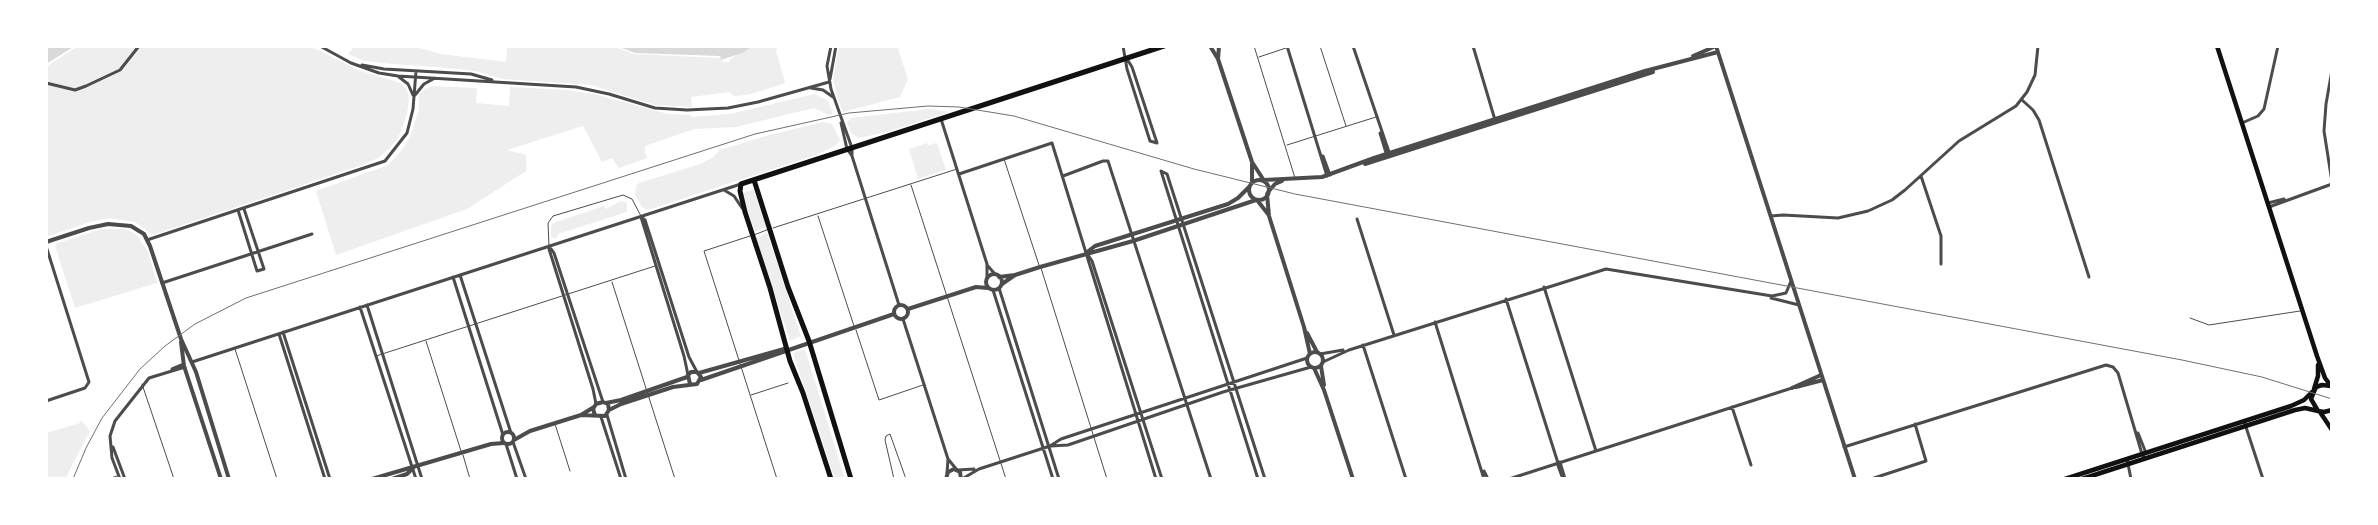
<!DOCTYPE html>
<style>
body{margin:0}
#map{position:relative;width:2378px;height:525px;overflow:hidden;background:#fff;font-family:Lato,sans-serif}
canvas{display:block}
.frame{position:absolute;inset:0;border:48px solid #fff;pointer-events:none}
</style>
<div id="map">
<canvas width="2378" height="525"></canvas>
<div class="frame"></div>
</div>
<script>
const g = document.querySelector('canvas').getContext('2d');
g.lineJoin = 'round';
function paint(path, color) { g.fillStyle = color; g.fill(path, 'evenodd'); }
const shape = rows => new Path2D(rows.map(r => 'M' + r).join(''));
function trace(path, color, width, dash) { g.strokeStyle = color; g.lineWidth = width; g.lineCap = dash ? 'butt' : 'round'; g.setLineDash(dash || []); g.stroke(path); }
const green = shape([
 [78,46,310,46,358,70,401,83,406,88,409,97,407,115,398,138,389,149,378,158,365,164,153,235,135,222,109,218,90,222,46,237,46,67],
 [355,46,413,46,441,54,506,62,507,46,595,46,614,47,634,54,720,58,723,62,729,62,730,59,751,46,778,46,776,51,785,82,783,84,747,95,734,96,730,92,691,97,692,107,655,105,591,85,502,79,476,71,459,69,381,63,362,60,348,54],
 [839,46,905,46,898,49,908,79,900,97,843,112,837,97,833,78],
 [434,86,477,88,476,103,509,106,510,87,567,90,594,94,668,114,690,115,691,117,730,114,815,94,828,101,833,114,828,115,814,108,736,127,694,129,645,146,645,153,647,158,619,168,612,158,602,162,583,126,507,150,526,155,526,171,467,209,336,255,316,191,388,165,401,151,410,137,419,109,419,95,424,89],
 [930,109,949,112,887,132,859,138,851,133,847,122,851,118,858,117],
 [824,122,832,124,840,140,835,146,816,155,648,210,642,207,635,195,636,186,639,183,700,164,712,158,720,150,769,135],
 [927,143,928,145,937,143,946,170,918,179,909,149],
 [754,189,766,227,755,232,742,193],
 [621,201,627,203,627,212,558,234,556,239,551,237,551,226,553,223,604,206,606,209],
 [101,229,125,229,137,235,148,252,157,283,75,308,55,246,58,243],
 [767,233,801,336,790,341,756,238],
 [805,349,845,479,835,479,793,353],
 [81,420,90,431,65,479,46,479,46,433,80,423]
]);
const water = shape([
 [46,46,75,46,46,64],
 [616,46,753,46,742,53,721,60,720,56,635,53]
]);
const service = shape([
 [1254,46,1295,178],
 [1320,46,1346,126],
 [1259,57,1286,48],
 [1287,145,1376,117],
 [1004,159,1039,265],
 [911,185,1006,479],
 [818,216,854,326],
 [773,228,957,169],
 [754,235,769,229],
 [750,236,704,251,777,479],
 [549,246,548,223,553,216,623,195,632,199,641,216],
 [1041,268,1107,479],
 [612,282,675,479],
 [2190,318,2209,325,2300,311],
 [856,330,879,400,923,385],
 [426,341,461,451],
 [235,349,277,479],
 [376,356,655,266],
 [142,384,174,479],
 [751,395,788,383],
 [555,424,570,471],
 [463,455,470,479],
 [108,479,117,476],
 [894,479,885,440,886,436,890,434,906,479]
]);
const minor = shape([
 [320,46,351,63,379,73,398,76,576,87,609,94,655,108,687,110,728,108,758,102,829,82],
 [831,46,827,66,831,89,852,148,852,156,899,305],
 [1123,46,1127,69,1150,141,1157,143],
 [1287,46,1327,176],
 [1353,46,1390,155],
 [1473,46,1495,120],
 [1127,59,1132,67,1157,143],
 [362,65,384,69,471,74,492,80],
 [2332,70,2326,104,2324,131,2332,182],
 [399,77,408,84,413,95],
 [830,79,836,46],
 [46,83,75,90,86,86,120,70,139,46],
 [811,88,823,90,833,97],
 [415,95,424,84,435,78],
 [2022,100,2033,110,2039,120,2089,277],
 [941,119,987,264,987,278],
 [841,123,847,149,852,156],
 [2242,123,2258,116,2264,109,2278,46],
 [1380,133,1387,156],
 [1323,156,1330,175],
 [959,174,1052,143,1156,479],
 [1063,176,1103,161,1108,161,1211,479],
 [1921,176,1941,236,1941,264],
 [724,190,734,196,742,208],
 [2268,203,2284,199],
 [2269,207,2332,184],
 [238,210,257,271,264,269,244,209],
 [1771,216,1783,215,1838,218,1868,211,1892,200,1905,190,1959,141,2016,106,2027,92,2035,75,2038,46],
 [641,217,645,220,689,357,697,372],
 [641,217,684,356,688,375],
 [1357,219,1394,335],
 [147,240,385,161,407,133,413,109,416,71],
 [46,246,89,382,85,388,46,401],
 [549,246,554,253,603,402],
 [549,249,593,389,596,404],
 [1088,255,1092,261,1162,479],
 [987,265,995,274],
 [460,275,511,433],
 [453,277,503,435],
 [162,283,312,234],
 [1544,287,1596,451],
 [999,288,1059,479],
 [993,290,1053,479],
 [1771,298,1799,305],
 [1506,299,1558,463],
 [367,305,422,479],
 [360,307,416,479],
 [903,319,948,459,947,473],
 [1435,322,1484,479],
 [283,332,330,479],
 [279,334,325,479],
 [1363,345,1406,479],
 [1320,354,1343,350],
 [192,362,741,184],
 [1323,362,1349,350,1606,269,1772,296,1786,293,1791,281],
 [172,369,184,364],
 [1732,407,1751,465],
 [607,415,626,479],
 [601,417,621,479],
 [2244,421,2263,479],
 [2138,433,2146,453],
 [513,442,526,479],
 [506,444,517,479],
 [1051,446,1068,445,1223,392,1311,367],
 [113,447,125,479],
 [1844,447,2106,365,2113,367,2118,373,2142,454,2145,459],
 [948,459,957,470],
 [2127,459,2131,479],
 [1560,462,1565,479],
 [1557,463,1563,479],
 [958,470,974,469],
 [1484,471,1488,479],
 [120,479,112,458,110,436,115,421,149,378,185,367],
 [962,479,979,469,1050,446,1061,439,1307,358],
 [1258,479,1161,171,1167,174,1265,479],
 [1509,479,1792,388],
 [1871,479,1926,461,1915,424]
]);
const tertiary = shape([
 [1210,46,1218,59,1252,162,1263,179],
 [1716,46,1855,479],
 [1693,56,1716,46],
 [1218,59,1219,46],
 [1365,164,1653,72],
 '1249 190a10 10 0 1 1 20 0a10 10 0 1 1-20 0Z',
 [1264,180,1322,177,1374,158,1645,71,1718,52],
 [1252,182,1252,164],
 [1268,192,1275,184,1282,181],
 [1267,194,1269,216,1304,327,1310,354],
 [1257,200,1268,214],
 [46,242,89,228,108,224,131,226,144,234,150,246,181,339,196,372,229,479],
 [1086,253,1095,246,1228,204,1238,198,1250,186],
 '986 282a8 8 0 1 1 16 0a8 8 0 1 1-16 0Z',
 [999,277,1015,275],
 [1002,284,1015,275,1040,267,1133,241,1256,200],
 '894 312a7 7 0 1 1 14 0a7 7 0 1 1-14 0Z',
 [908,309,976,287,988,288],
 [1307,333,1317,352],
 [181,342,184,366,221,479],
 '1307 360a8 8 0 1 1 16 0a8 8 0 1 1-16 0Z',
 [1321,366,1324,385],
 [1314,368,1324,390,1353,479],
 [699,373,784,349],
 [701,380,894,314],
 [1796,387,1823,380],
 [1792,388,1821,375],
 [606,403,621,400,687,377],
 [609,410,621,404,673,387,697,384,701,377,697,372,691,372,688,375,690,384],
 [581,415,605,416,609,410,608,404,603,402,596,404,593,409,595,415],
 '502 438a6 6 0 1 1 12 0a6 6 0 1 1-12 0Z',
 [514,440,530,431,581,415,594,407],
 [372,479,491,444,504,443],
 [392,479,407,474,413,468],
 [946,479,948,472,954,469,960,472,961,479]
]);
const secondary = shape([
 [2217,46,2317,356,2325,378,2331,386],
 [2331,386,2322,385,2316,387,2311,399,2318,411,2324,412,2332,410],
 [2314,389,2318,376,2318,365],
 [2320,412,2332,430],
 [2065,479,2291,406,2304,400,2312,392],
 [2082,479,2295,410,2305,408,2318,411]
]);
const trunk = shape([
 [754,180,788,287,809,341,851,479],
 [831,479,803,393,790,361,770,288,745,212,740,191,741,184,1164,46]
]);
const rail = shape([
 [73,479,86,448,102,418,140,369,165,346,195,324,246,298,755,134,849,113,928,106,959,107,1014,116,1194,169,1295,194,2182,360,2262,377,2332,399]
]);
paint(green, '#eee');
paint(water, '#d9d9d9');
trace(service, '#4c4c4c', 1);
trace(minor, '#4c4c4c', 3);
trace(tertiary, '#4c4c4c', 4);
trace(secondary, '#111', 4.5);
trace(trunk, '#111', 5);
trace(rail, '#707070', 1);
</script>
